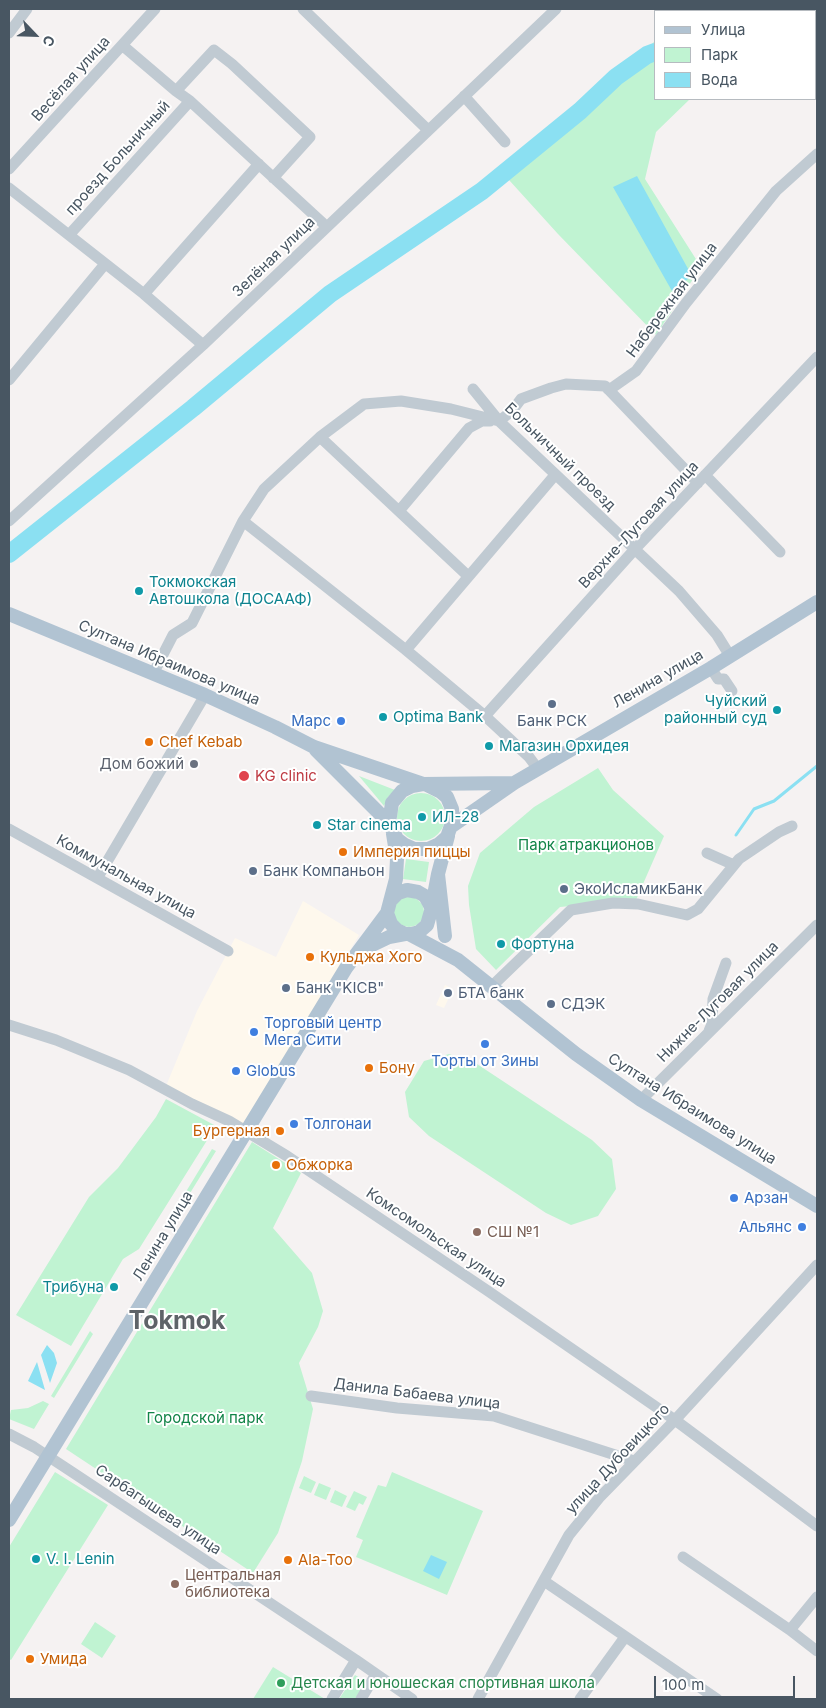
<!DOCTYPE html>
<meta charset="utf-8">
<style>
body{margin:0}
#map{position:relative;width:826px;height:1708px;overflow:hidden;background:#f5f2f2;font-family:Inter,sans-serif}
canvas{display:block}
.frame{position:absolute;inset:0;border:10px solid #485662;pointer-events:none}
.legend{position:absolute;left:654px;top:10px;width:162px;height:90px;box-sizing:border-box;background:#fff;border:1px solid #b6bbc0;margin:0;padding:6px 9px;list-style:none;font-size:15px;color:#485662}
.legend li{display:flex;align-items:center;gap:10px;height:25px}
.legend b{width:25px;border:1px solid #b6bbc0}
.north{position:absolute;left:10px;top:10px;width:50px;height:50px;-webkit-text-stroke:4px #fff;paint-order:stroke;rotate:114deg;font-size:14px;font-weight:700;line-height:20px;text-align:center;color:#485662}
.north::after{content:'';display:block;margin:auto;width:18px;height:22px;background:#485662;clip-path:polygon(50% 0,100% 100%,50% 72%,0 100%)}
.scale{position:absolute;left:654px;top:1676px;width:141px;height:22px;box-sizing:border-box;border:2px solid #485662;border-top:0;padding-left:6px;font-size:15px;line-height:18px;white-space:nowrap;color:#485662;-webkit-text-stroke:4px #fff;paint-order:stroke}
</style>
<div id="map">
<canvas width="826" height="1708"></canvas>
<div class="frame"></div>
<ul class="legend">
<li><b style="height:6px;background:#b1c3d2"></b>Улица</li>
<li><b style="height:14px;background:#c0f3d2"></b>Парк</li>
<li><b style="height:14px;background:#8be0f2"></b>Вода</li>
</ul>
<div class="north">С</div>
<div class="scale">100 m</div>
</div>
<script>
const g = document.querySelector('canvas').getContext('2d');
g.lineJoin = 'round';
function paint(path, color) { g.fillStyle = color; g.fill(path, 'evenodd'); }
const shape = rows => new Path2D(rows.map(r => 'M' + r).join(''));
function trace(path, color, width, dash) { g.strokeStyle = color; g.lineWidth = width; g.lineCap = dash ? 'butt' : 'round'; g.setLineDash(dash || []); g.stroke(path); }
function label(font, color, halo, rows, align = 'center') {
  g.font = font + ' Inter,sans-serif'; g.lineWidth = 4; g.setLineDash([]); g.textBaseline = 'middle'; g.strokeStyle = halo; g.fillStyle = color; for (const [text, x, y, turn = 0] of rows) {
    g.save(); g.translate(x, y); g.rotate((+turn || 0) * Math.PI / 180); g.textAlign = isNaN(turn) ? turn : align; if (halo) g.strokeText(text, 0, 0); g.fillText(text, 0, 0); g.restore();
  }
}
const commercial = shape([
 [303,901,359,935,244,1126,166,1086,197,1011,235,938,276,957],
 [445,985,453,989,444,1008,436,1005]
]);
const green = shape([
 [690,9,817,9,817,81,815,83,815,11,687,11],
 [655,41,655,99,690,99,656,132,645,179,701,267,656,335,558,234,509,180],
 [598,768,613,790,664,836,636,900,560,907,496,970,476,949,469,905,468,886,480,853,534,807],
 [359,776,395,790,388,797,384,806],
 '397 817a24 24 0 1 1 48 0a24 24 0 1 1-48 0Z',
 [406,859,429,862,426,882,403,879],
 '394 912a15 15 0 1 1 30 0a15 15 0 1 1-30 0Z',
 [449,1054,477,1064,592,1140,612,1159,616,1189,598,1216,571,1225,546,1213,429,1136,409,1117,405,1092,424,1061],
 [166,1099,216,1126,139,1249,123,1259,71,1346,16,1315,89,1197,118,1168,156,1117],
 [252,1142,301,1173,273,1228,312,1273,323,1311,318,1327,299,1363,313,1409,302,1461,278,1533,253,1573,66,1449],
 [212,1149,216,1151,179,1211,176,1208],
 [90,1331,93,1334,54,1398,51,1396],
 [43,1401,49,1404,34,1429,9,1419,11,1410,28,1408],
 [55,1472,108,1505,11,1660,9,1659,9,1547],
 [392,1472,483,1511,447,1595,356,1557,363,1540,356,1537,378,1485,386,1487],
 [304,1476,316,1482,311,1493,299,1488],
 [319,1483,331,1488,326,1500,314,1495],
 [335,1490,347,1496,342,1507,330,1502],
 [354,1491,367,1497,363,1505,359,1503,355,1511,346,1507],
 [95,1622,116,1636,102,1658,81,1644],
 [273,1667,325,1699,253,1699],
 [355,1675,367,1682,357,1699,339,1699]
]);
const water = shape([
 [637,176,692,276,672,291,613,187],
 [47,1345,54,1353,57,1363,50,1383,41,1355],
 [37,1362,45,1390,28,1381],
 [431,1555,447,1562,439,1579,423,1571]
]);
const stream = shape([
 [736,835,754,809,774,801,817,766]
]);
const river = shape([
 [811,11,812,9],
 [9,554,193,408,330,294,482,191,580,111,616,77,647,55,655,52]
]);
const minor = shape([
 [303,9,428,130],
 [9,33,27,9],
 [122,45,176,91,190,101,327,227],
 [176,91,214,50,232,64,310,137,273,178],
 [464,96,505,142],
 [9,169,155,9],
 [9,188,144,294,203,345],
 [69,235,190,101],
 [144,294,259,164],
 [9,380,105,264],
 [473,389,499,421,679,591,717,635,730,656],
 [609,390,698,483],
 [499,421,512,411,521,399,551,388,566,384,605,386,609,390,636,371,686,303,776,191,817,154],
 [320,437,468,576],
 [705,475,780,552],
 [399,511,469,428,482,421,490,421],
 [9,521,203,345,556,9],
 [243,521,406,650,485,716,529,757,538,769],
 [406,650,555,475],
 [711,668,718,679,724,679,732,691],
 [153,674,173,635,192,623,243,521,264,489,320,437,364,404,401,401,451,409,499,421],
 [485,716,635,549,817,357],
 [9,829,228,951],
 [707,853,734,865],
 [98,877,205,695],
 [491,987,571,910,613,903,638,904,687,915,698,909,739,859,779,832,792,826],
 [9,1025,56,1040,129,1070,192,1104,229,1121,287,1156,488,1291,675,1420,817,1526],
 [709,1031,712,1024,713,999,726,963],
 [641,1100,817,925],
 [311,1396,397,1408,494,1416,634,1461],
 [9,1434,34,1447,72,1472,356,1660,412,1699],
 [683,1557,790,1630,817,1651],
 [544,1581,717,1699],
 [790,1630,817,1597],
 [332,1699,356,1660],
 [361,1699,376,1674],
 [478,1699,569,1535,599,1498,675,1420,817,1265],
 [580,1699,625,1637]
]);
const major = shape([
 [9,614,205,695,275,727,314,747,423,784],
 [316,750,389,823],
 [427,785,441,792,447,797,452,809,453,820,447,837,439,844,428,849,414,849,405,845,397,839,389,823,392,803,402,791,412,786,423,784,513,783],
 [452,826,514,783,711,668,817,602],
 [393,834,397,859,396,879,387,913,391,924,397,930,405,934,412,934,419,932,427,925,431,911,438,874],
 [390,901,398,893,407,890,418,892,425,896,431,907],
 [409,934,458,960,576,1054,641,1100,817,1206],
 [445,936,438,874,448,836],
 [362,951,366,948,389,937,405,934],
 [9,1520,346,968,387,913]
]);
const markers = [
 [139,591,5,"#0f9aa8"],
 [552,704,5,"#5c6f8a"],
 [777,710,5,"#0f9aa8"],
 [383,717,5,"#0f9aa8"],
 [341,721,5,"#3f7fe0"],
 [149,742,5,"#e8710a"],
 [489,746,5,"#0f9aa8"],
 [194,764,5,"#6b7280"],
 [244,776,6,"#e0444e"],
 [422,817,5,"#0f9aa8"],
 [317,825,5,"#0f9aa8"],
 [343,852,5,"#e8710a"],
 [253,871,5,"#5c6f8a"],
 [564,889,5,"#5c6f8a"],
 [501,944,5,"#0f9aa8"],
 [310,957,5,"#e8710a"],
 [286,988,5,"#5c6f8a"],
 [448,993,5,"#5c6f8a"],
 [551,1004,5,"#5c6f8a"],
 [254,1032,5,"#3f7fe0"],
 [485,1044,5,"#3f7fe0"],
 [369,1068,5,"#e8710a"],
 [236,1071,5,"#3f7fe0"],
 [294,1124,5,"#3f7fe0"],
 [280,1131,5,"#e8710a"],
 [276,1165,5,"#e8710a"],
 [734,1198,5,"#3f7fe0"],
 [802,1227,5,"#3f7fe0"],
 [477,1232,5,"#8d6e63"],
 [114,1287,5,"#0f9aa8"],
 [36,1559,5,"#0f9aa8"],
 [288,1560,5,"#e8710a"],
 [175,1584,5,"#8d6e63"],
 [30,1659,5,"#e8710a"],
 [281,1683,5,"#2e9e5b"]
];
const streetNames = [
 ["Весёлая улица",71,79,-48],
 ["проезд Больничный",118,158,-48],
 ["Зелёная улица",274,257,-44],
 ["Набережная улица",672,300,-53],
 ["Больничный проезд",560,457,44],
 ["Верхне-Луговая улица",639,525,-47],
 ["Султана Ибраимова улица",169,663,23],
 ["Ленина улица",658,679,-30],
 ["Коммунальная улица",126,877,29],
 ["Нижне-Луговая улица",718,1002,-45],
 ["Султана Ибраимова улица",692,1109,32],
 ["Ленина улица",163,1236,-59],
 ["Комсомольская улица",436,1238,34],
 ["Данила Бабаева улица",417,1394,7],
 ["улица Дубовицкого",618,1459,-47],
 ["Сарбагышева улица",158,1510,34]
];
const cultureNames = [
 ["Токмокская",149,582],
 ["Автошкола (ДОСААФ)",149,599],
 ["Чуйский",767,701,"right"],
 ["районный суд",767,718,"right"],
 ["Optima Bank",393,717],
 ["Магазин Орхидея",499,746],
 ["ИЛ-28",432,817],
 ["Star cinema",327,825],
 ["Фортуна",511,944],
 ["Трибуна",104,1287,"right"],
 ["V. I. Lenin",46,1559]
];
const shopNames = [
 ["Марс",331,721,"right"],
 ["Торговый центр",264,1023],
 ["Мега Сити",264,1040],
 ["Торты от Зины",485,1061,"center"],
 ["Globus",246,1071],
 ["Толгонаи",304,1124],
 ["Арзан",744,1198],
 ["Альянс",792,1227,"right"]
];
const serviceNames = [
 ["Банк РСК",552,721,"center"],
 ["Банк Компаньон",263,871],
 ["ЭкоИсламикБанк",574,889],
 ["Банк \"KICB\"",296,988],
 ["БТА банк",458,993],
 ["СДЭК",561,1004]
];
const foodNames = [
 ["Chef Kebab",159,742],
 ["Империя пиццы",353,852],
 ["Кульджа Хого",320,957],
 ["Бону",379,1068],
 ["Бургерная",270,1131,"right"],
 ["Обжорка",286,1165],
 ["Ala-Too",298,1560],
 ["Умида",40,1659]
];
const worshipNames = [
 ["Дом божий",184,764]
];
const healthNames = [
 ["KG clinic",255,776]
];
const parkNames = [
 ["Парк атракционов",586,845],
 ["Городской парк",205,1418]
];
const educationNames = [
 ["СШ №1",487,1232],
 ["Центральная",185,1575],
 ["библиотека",185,1592]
];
const leisureNames = [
 ["Детская и юношеская спортивная школа",291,1683]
];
const townNames = [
 ["Tokmok",177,1321]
];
paint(commercial, '#fef8ed');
paint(green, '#c0f3d2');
paint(water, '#8be0f2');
trace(stream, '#8be0f2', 3);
trace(river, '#8be0f2', 18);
trace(minor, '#c0cad2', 11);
trace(major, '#b1c3d2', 14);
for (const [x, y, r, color] of markers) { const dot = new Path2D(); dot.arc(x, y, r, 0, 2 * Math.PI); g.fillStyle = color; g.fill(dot); trace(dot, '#fff', 2); }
label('15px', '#485662', '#fff', streetNames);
label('15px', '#0d838f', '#fff', cultureNames, 'left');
label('15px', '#366cbe', '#fff', shopNames, 'left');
label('15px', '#4e5e75', '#fff', serviceNames, 'left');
label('15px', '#c56008', '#fff', foodNames, 'left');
label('15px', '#5b616d', '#fff', worshipNames, 'right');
label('15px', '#be3a42', '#fff', healthNames, 'left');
label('15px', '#128448', '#fff', parkNames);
label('15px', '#785e54', '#fff', educationNames, 'left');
label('15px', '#27864d', '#fff', leisureNames, 'left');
label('bold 25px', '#5e6368', '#fff', townNames);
</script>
